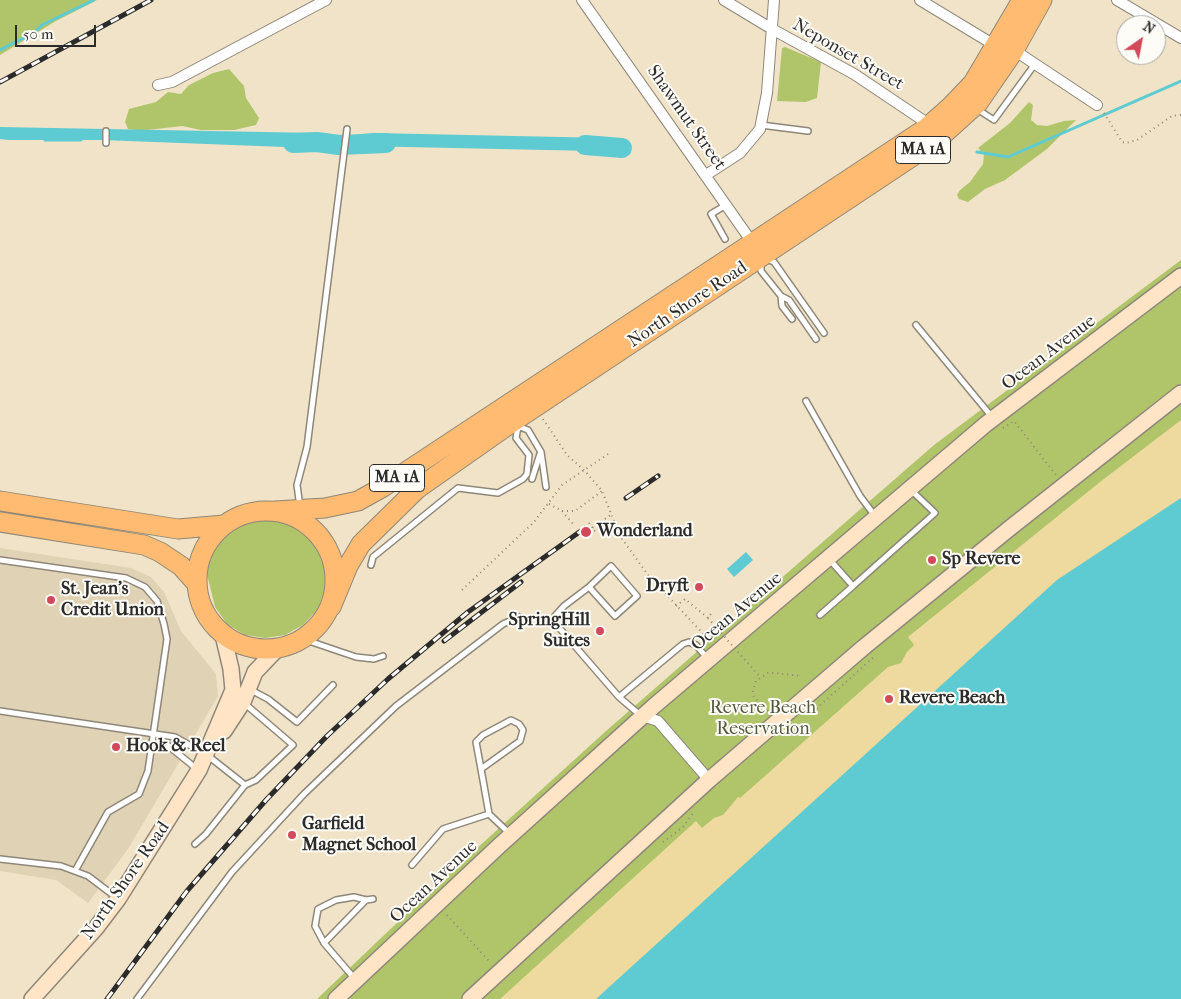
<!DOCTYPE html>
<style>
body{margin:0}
#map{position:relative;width:1181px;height:999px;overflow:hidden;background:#f0e3c7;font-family:"IM FELL French Canon",serif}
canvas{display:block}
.north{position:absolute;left:1116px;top:15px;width:50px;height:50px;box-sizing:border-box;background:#fdfcf7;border:1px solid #a9a8a5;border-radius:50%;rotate:33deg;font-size:14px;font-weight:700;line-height:20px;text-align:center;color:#2b2b2b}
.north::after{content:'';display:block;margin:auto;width:18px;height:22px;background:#d1495b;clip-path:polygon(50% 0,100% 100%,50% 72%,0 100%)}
.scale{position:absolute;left:15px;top:25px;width:81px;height:22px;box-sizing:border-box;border:2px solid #2b2b2b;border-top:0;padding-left:6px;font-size:15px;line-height:18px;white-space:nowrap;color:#2b2b2b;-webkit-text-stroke:4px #fdfcf7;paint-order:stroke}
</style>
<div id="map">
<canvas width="1181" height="999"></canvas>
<div class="north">N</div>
<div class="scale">50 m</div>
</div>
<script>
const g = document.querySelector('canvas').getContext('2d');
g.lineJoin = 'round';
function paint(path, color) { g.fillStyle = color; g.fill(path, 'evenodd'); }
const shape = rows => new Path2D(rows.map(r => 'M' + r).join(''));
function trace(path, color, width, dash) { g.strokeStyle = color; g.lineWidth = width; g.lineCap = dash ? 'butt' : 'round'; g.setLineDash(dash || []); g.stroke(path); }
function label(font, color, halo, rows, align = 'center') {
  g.font = font + ' "IM FELL French Canon",serif'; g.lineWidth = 4; g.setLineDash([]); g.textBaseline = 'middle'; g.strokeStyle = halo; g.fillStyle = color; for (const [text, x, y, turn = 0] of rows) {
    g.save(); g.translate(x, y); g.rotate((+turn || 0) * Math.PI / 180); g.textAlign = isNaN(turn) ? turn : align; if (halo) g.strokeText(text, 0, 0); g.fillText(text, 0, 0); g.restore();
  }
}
const built = shape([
 [0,548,131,568,151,577,164,592,181,631,216,674,218,696,128,849,88,903,56,880,0,871]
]);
const green = shape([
 [0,0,97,0,56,21,0,55],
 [785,47,821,62,817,98,806,102,777,101,782,48],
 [229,69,244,86,246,98,259,118,256,125,234,130,201,130,182,126,139,131,128,129,125,122,129,109,156,102,168,92,181,94,189,85,213,73],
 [1029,102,1033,105,1031,120,1037,125,1047,126,1064,121,1076,120,1047,149,1005,180,985,189,968,202,959,199,957,195,960,190,970,182,983,164,984,154,978,148,1010,123],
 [1181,260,1181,498,1057,580,596,999,317,999,442,880,606,731,934,445],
 [257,518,276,519,295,525,310,537,321,553,326,572,325,591,317,610,303,625,285,635,265,638,245,635,227,624,215,607,206,570,207,559,214,545,223,535,238,524]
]);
const sand = shape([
 [1181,420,1181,498,1057,580,596,999,500,999,696,821,702,828,714,818,723,815,738,797,740,798,879,675,888,667,901,663,907,652,914,645,908,637,1100,482]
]);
const water = shape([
 [0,127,316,133,320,133,323,141,318,144,285,147,102,140,8,140,0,139],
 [374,133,608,138,613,140,613,145,609,149,593,151,360,146,358,140,362,134],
 [1181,498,1181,999,596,999,1057,580],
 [746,552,753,560,734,577,727,569]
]);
const stream = shape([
 [0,50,35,32,42,25,94,0],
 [45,140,81,140],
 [977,152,1008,157,1181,81]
]);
const river = shape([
 [293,143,317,142,339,145,386,143],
 [585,145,622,148]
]);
const path = shape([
 [1104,113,1122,142,1126,143,1137,140,1172,116,1181,115],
 [543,419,567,455,585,471,602,491,620,536,648,575,710,641],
 [1003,428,1014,421,1056,475],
 [549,504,562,511,574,525],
 [562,511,575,511,602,491],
 [589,523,592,528],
 [595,531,592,528,612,514],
 [462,590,534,522,562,485,608,454],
 [676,606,685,599,708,618,711,614],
 [768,711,754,697,753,692,756,681,768,673,774,673,802,676],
 [808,714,816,709,876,655],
 [663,842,683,827,693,813],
 [447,915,489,961]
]);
const lane = shape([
 [977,109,994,120,1035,64],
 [761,125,808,131],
 [106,131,106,143],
 [725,239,711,214,726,205],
 [766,259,774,262,824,333],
 [761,262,761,271,781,296,789,300,816,339],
 [781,296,782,306,792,319],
 [916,325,992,417],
 [806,401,860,496,875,516],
 [517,426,528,430,541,452,546,487],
 [532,479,540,454],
 [300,507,297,485,307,447,347,129],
 [0,560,126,578,145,587,157,601,164,624,167,639,148,771,139,794,108,812,75,871],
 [371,565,373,557,458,488,498,493,523,479,527,474,529,455,516,438,518,427],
 [853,586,935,513,911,490],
 [589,587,615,616,637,596,611,566,589,587,564,606,555,616,555,623,619,697,640,715],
 [820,615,853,586,829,559],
 [303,639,356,657,374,659,383,656],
 [251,690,268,699,297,722,333,685],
 [619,697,683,644,689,642,696,645,707,658],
 [0,711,175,737,207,755,245,785,256,780,293,745,244,703],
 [159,736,165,743,198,770],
 [481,769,520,741,523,730,519,724,511,720,483,735,476,742,481,769,489,814,509,833],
 [195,844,206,834,245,785],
 [0,859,61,866,88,876,117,898],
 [412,865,443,829,489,814],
 [324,943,366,900],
 [354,978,324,943,315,926,318,909,336,900,354,897,366,900,373,899],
 [137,999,232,872,304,794,396,706,503,624,519,617]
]);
const street = shape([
 [582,0,754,245],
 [724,0,772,29,854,74,930,125],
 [920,0,996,46],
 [1117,0,1181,38],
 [1014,50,1097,105],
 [158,85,172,82,326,0],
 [706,175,740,153,760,129,767,93,774,0],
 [643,716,658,721,709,780]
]);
const secondary = shape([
 [224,731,243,702,255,672,277,649],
 [32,999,96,928,118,899,199,770,233,690,231,669,223,635],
 [336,999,500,845,654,706,986,424,1181,276],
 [470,999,709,780,864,647,1010,528,1181,393]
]);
const highway = shape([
 [0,501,178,529,224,525],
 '197 580a69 69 0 1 1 138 0a69 69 0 1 1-138 0Z',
 [275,511,325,508,358,501,383,487,925,129,951,106,973,83,1022,0],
 [0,522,144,545,160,552,181,566,197,584],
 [331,607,348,566,361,544,417,489,514,421,937,140,978,103,1013,52,1042,0]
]);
const rail = shape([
 [0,82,151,0],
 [626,498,658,476],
 [444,641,521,582],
 [107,999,187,891,266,800,327,736,388,679,468,612,585,528]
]);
const pathBridge = shape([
 [708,618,761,678]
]);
const markers = [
 [586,532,6,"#d1495b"],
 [932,560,5,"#d1495b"],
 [699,587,5,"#d1495b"],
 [51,600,5,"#d1495b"],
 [600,631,5,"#d1495b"],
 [889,699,5,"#d1495b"],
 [116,747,5,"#d1495b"],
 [292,835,5,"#d1495b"]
];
const shields = [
 [923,150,55],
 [397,478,55]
];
const shieldNames = [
 ["MA 1A",923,150],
 ["MA 1A",397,478]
];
const streetNames = [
 ["Neponset Street",848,55,30],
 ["Shawmut Street",686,118,55],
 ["North Shore Road",688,305,-34],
 ["Ocean Avenue",1049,353,-37],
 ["Ocean Avenue",737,612,-40],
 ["North Shore Road",126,881,-55],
 ["Ocean Avenue",434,882,-43]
];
const poiNames = [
 ["Wonderland",597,532],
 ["Sp Revere",942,560],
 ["Dryft",689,587,"right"],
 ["St. Jean's",61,590],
 ["Credit Union",61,611],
 ["SpringHill",590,621,"right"],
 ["Suites",590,642,"right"],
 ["Revere Beach",899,699],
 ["Hook & Reel",126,747],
 ["Garfield",302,825],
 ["Magnet School",302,846]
];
const parkNames = [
 ["Revere Beach",763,709],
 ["Reservation",763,730]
];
paint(built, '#e0d2b4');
paint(green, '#b0c56a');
paint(sand, '#eeda9e');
paint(water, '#5dcbd1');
trace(stream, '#5dcbd1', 3);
trace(river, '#5dcbd1', 20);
trace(lane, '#8e8779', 8);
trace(street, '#8e8779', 12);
trace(secondary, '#8e8779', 18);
trace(highway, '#8e8779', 21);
trace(path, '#8e8779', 2, [1, 4]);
trace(lane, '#fff', 5);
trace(street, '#fff', 10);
trace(secondary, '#ffe4c6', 15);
trace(highway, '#febb71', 19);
trace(rail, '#2b2b2b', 5);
trace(rail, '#fdfcf7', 3, [9]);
trace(pathBridge, '#8e8779', 2, [1, 4]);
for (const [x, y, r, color] of markers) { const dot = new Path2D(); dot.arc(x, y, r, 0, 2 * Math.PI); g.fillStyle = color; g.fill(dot); trace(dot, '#fdfcf7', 2); }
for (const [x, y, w] of shields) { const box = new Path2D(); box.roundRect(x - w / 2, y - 13.5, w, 27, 4); g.fillStyle = '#fdfcf7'; g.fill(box); trace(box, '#2b2b2b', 1); }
label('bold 16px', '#2b2b2b', null, shieldNames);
label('18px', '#2b2b2b', '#fdfcf7', streetNames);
label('bold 18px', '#2b2b2b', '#fdfcf7', poiNames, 'left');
label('18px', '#53593e', '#fdfcf7', parkNames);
</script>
